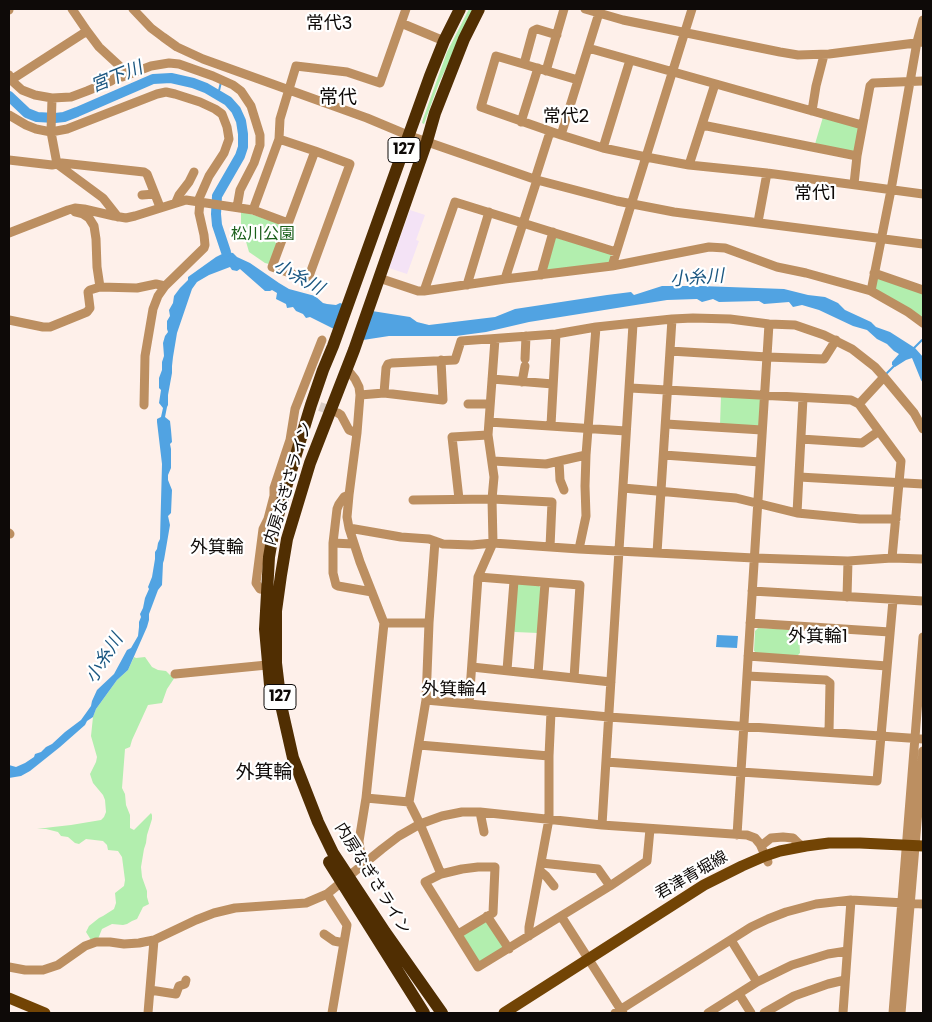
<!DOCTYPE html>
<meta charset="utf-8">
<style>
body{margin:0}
#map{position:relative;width:932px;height:1022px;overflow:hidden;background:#fef0ea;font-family:Poppins,sans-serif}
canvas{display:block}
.frame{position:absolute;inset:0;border:10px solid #0e0a08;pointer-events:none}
</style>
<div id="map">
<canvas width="932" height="1022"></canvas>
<div class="frame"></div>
</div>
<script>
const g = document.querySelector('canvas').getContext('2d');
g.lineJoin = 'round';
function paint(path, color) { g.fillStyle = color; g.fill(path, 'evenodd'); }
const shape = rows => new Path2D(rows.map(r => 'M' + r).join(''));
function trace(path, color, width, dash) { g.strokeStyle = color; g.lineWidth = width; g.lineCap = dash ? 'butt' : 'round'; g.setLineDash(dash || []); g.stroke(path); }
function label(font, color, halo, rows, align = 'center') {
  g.font = font + ' Poppins,"Noto Sans JP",sans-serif'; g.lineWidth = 4.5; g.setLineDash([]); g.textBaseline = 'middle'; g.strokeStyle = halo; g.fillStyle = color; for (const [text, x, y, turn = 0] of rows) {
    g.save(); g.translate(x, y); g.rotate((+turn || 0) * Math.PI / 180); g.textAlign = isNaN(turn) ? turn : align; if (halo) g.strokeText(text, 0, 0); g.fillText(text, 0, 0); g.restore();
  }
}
const industrial = shape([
 [410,210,425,215,416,240,419,241,407,274,389,268]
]);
const green = shape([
 [469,9,474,9,439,83,424,124,422,123,423,119,447,52],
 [823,117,859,128,855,150,853,152,815,144],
 [241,211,282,224,283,227,269,264,265,263,249,252,241,224],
 [554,237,612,254,609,263,545,271],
 [876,277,923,292,923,321,875,291],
 [721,395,762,398,760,424,758,427,720,425],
 [518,583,539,586,541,588,538,633,515,632,513,631,516,586],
 [758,628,797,630,799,633,800,653,797,656,758,654,754,651,755,631],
 [134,657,136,658,145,657,152,667,158,670,166,671,170,675,172,675,175,677,167,689,162,703,148,705,132,740,130,747,125,749,122,788,125,794,126,805,130,815,130,828,134,830,151,813,152,815,152,819,147,835,146,843,144,849,141,867,142,877,147,891,147,897,149,904,143,907,137,919,132,921,127,924,123,925,112,924,102,929,98,939,91,940,86,932,89,926,99,918,103,916,114,909,116,903,115,893,124,886,125,880,122,857,118,851,108,850,107,845,103,841,86,839,79,844,75,843,68,837,61,836,58,832,46,829,37,829,53,827,71,825,101,820,104,817,106,812,105,800,103,795,93,783,90,774,96,762,97,757,91,736,93,717,96,709,117,680,128,670],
 [487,919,505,947,479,962,464,937,464,935]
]);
const water = shape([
 [221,240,226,245,227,252,233,253,237,257,250,263,279,283,289,289,315,296,323,303,327,304,336,305,340,303,343,304,334,329,310,317,306,318,303,314,296,311,293,307,287,308,286,304,276,299,277,293,272,290,270,291,265,291,240,269,237,271,232,270,230,267,209,275,197,282,192,289,177,333,173,357,172,366,172,373,168,395,168,405,167,407,165,417,170,421,171,430,172,442,170,444,171,449,171,468,168,475,168,480,172,490,171,513,168,516,170,525,164,560,163,563,162,585,158,590,149,614,149,620,147,627,128,670,117,680,96,709,93,717,87,721,85,725,60,747,30,771,21,776,9,778,9,765,16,767,25,763,34,757,35,754,41,752,46,747,52,744,65,732,81,720,91,706,92,701,97,690,114,674,127,650,131,648,138,636,139,627,139,622,141,617,140,614,143,608,145,598,149,589,148,587,152,577,155,559,155,552,157,549,158,543,160,539,162,464,157,422,157,419,161,417,163,408,159,403,161,390,159,388,159,378,162,370,162,362,164,356,163,343,165,336,168,332,167,329,167,321,170,316,169,310,173,303,174,296,180,288,188,280,188,277,216,257,224,253],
 [662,286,701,286,784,289,808,295,825,297,838,303,845,310,871,322,876,327,890,332,915,348,923,357,923,383,921,380,912,358,906,360,895,367,892,365,892,362,899,354,894,351,887,344,877,339,867,330,853,326,819,310,802,305,793,307,789,302,764,304,759,301,719,302,713,299,702,302,697,299,667,300,529,322,486,332,456,336,389,336,363,340,372,311,410,317,417,322,429,325,495,317,515,309,607,295,631,292,634,295],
 [717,635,738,636,737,648,716,647]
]);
const stream = shape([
 [218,95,221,82],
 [913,349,922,340],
 [887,373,894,366]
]);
const river = shape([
 [9,96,27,113,37,117,55,118,64,117,77,112,153,79,171,78,193,83,206,88,228,101,236,110,241,121,243,134,243,147,240,156,217,196,216,214,217,225,226,252]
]);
const minorTunnel = shape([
 [307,402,335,412]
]);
const minor = shape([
 [133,9,151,28,163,37,177,47,203,59,367,118,410,136,537,180,617,201,674,212,923,244],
 [585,9,623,20,780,52,798,55,829,54,923,42],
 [9,10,9,9],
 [401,23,444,41],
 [588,48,862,125],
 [524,64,533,31,537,29,557,35],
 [546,71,564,9],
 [9,75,11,80,22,90,35,95,52,98,71,97,87,91,111,81,125,71,99,47,87,31,72,9],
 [122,77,151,66,169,63,179,64,213,76,233,85,241,91,251,106,260,135,260,145,254,163,240,190,237,207],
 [11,80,87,31],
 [578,80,496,56,481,107,561,135,603,148,646,157,689,165,767,173,923,194],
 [52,98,51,132,57,164,103,198,118,217],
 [812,111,816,86,824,55],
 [9,115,26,125,36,129,51,132,67,129,157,94,166,92,175,94,200,102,215,109,222,114,227,127,229,139,224,153,209,176,198,201],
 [521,122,538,68],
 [702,125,857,156],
 [561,135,599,13],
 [279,139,315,151,350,164,308,279,272,267,315,151],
 [603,148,630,60],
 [9,160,52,165,62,163,144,172,147,174,160,207],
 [689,165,715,84],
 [535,179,550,132],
 [854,184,857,156,870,86,873,83,923,81],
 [142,195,155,194],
 [176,202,179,195,189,182,194,172],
 [253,210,279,139,280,119,296,66,347,72,380,83,406,9],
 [75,212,83,214,89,218,94,226,96,239,97,267,100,287],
 [758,222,767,173],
 [9,233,68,210,75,208,84,209,114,216,126,218,135,216,186,200,253,210,288,223],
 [612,266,692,9],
 [874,273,923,290],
 [541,275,553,232],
 [379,278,418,291,424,291,505,279,612,266,663,256,709,247,725,248,777,267,806,273,871,291,908,312,923,323],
 [505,279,537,180],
 [467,285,489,212],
 [424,291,455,202,616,252],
 [871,291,891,190,917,42,923,20],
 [9,320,43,327,50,327,87,312,90,308,88,292,90,290,100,287,137,288,156,284,165,286],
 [670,351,767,357,824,359,836,340],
 [525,359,526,336],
 [347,369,355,379,359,387,360,395,357,433,349,495,347,517,349,528,360,562,384,623,366,798,359,841,362,865],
 [492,379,553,384],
 [522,382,525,366],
 [630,388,851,400,859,404,901,461,892,558],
 [384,393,386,368,388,364,392,363,455,360,461,341,556,334,596,327,672,319,693,318,730,319,769,324,795,325,824,335,852,349,875,367,884,377,914,413,923,429],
 [360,395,384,393,443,400,441,360],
 [468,404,490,404],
 [859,404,884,377],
 [144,405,145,356,153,309,158,296,165,286,204,248,205,245,204,235,199,213,200,201],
 [338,413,341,415,349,430,357,433],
 [489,422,626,431],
 [666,424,762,430],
 [551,425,556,334],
 [801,439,862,443,879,431],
 [664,455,760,462],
 [493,461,546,464,586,455],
 [559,461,560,480,564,490],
 [799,477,923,484],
 [623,488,736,498,797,513,860,519,896,519],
 [349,495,344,497,339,504,337,509,333,543,333,573,336,585,338,586,372,592],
 [459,499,452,437,488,435],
 [413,500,492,499,552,502,550,547],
 [797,513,803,398],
 [349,528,401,537,429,539,443,544,472,545,493,543,579,549,754,558,848,561,892,558,923,559],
 [9,533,10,534],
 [435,541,429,623,426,700,409,802,420,824,441,874],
 [333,543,353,544],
 [579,549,586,516,585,486,586,455,596,327],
 [657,553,672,319],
 [478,577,580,585,574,678],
 [267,590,260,589,256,583,263,529,268,519,274,496,274,488,290,440,295,409,322,340],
 [752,591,923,601],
 [847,597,848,561],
 [384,623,429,623],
 [750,623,890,632],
 [748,656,887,666],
 [472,667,611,682],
 [507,670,514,581],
 [175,674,267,665],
 [538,674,545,583],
 [747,676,826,680,830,683,829,732],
 [426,700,609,717,923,739],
 [469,704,478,577,493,543,492,499,494,477,488,435,495,339],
 [419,745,549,756],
 [606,762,741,772,877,781,893,600],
 [366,798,409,802],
 [480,812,484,832],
 [602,825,633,324],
 [737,835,769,324],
 [761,846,771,838,783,837,793,838,798,843,804,847],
 [541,863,598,869,610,886],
 [540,871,546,876,554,886],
 [327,894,347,925,332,1013],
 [487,916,509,949],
 [561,916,623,1013],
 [324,934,334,941,344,943],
 [458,934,493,913,495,867,478,867,462,869,441,874,425,882,478,967,610,886,647,861,650,829],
 [529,936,529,927,549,819,549,756,551,712],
 [731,940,757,982],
 [9,967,25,970,43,970,58,965,85,946,96,942,110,942,124,944,139,943,154,940,196,920,214,913,235,908,306,903,327,894,382,849,399,836,420,824,442,816,462,812,480,812,602,825,747,835,755,838,760,844,768,862],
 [150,990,176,994,179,986,185,984,186,980],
 [739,994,751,1013],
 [148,1013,154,940],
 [615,1013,751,927,768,919,786,912,816,904,851,900,923,904],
 [708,1013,757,982,792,965,828,954,847,951],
 [764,1013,794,996,828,984,845,980],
 [843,1013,851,900],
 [893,1013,923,637],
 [901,1013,923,751]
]);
const major = shape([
 [9,998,45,1013],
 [504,1013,704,885,742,866,765,856,780,851,806,846,829,843,860,843,923,846]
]);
const highway = shape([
 [270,685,265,629,269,557,273,534,284,494,311,405,323,370,333,346,430,76,444,41,460,9],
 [329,862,424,1013],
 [442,1013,385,932,333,853,318,822,293,758,281,705,276,663,276,611,281,575,287,539,310,463,354,350,427,141,435,113,464,39,479,9]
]);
const shields = [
 [404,150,32],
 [280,697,32]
];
const shieldNames = [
 ["127",404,150],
 ["127",280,697]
];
const parkNames = [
 ["松川公園",263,235]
];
const streetNames = [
 ["内房なぎさライン",289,484,-73],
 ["君津青堀線",692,876,-30],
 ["内房なぎさライン",372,879,58]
];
const neighbourhoodNames = [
 ["常代3",329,24],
 ["常代2",566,117],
 ["常代1",815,194],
 ["外箕輪",217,548],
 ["外箕輪1",818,637],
 ["外箕輪4",454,690]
];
const waterNames = [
 ["宮下川",117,78,-22],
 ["小糸川",298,278,29],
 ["小糸川",697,279,-4],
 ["小糸川",105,659,-58]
];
const quarterNames = [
 ["常代",338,98],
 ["外箕輪",264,773]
];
paint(industrial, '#f4e3f6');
paint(green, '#b2eeae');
paint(water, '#51a3e2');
trace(stream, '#51a3e2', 2);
trace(river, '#51a3e2', 10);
trace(minorTunnel, '#dacec8', 9, [9, 4.5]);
trace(minor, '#bc8f61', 9);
trace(major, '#724405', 11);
trace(highway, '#502e02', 12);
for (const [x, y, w] of shields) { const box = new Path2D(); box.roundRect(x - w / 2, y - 12.5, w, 25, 4); g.fillStyle = '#fff'; g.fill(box); trace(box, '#0e0a08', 1); }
label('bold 15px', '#0e0a08', null, shieldNames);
label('16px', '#1a5f1a', '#fff', parkNames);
label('16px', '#0e0a08', '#fff', streetNames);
label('18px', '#0e0a08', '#fff', neighbourhoodNames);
label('italic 18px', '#1b5781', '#fff', waterNames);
label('19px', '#0e0a08', '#fff', quarterNames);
</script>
